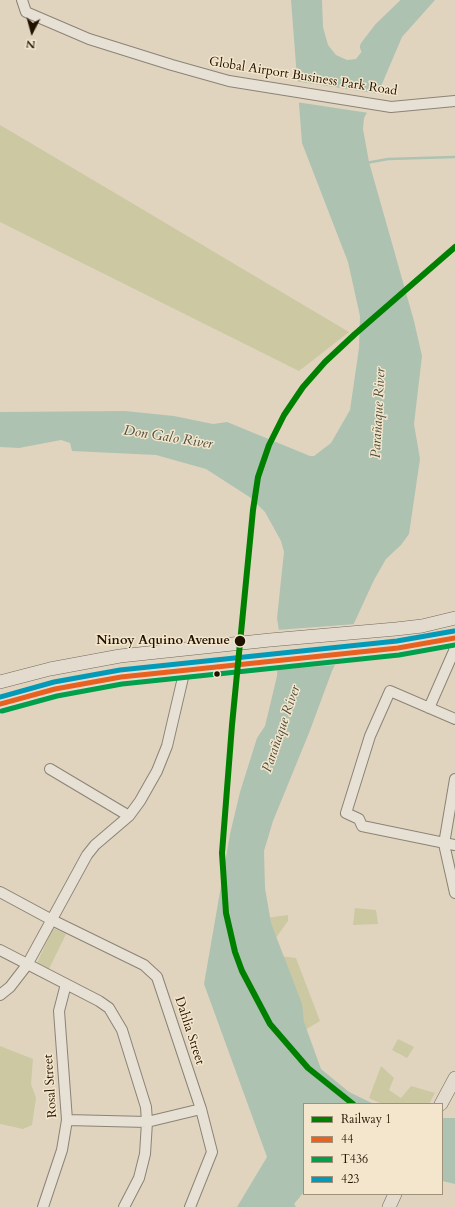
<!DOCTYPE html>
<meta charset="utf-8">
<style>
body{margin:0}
#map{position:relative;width:455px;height:1207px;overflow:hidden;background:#e0d4bf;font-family:Cardo,serif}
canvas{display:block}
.legend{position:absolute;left:303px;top:1103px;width:140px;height:92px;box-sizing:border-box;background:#f4e6cc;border:1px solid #a0917a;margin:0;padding:5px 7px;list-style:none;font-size:12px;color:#211200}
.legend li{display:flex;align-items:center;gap:8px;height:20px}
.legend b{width:20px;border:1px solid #a0917a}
.north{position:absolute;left:12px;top:12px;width:40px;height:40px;-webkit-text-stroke:3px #f4e6cc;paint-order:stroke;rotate:186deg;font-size:11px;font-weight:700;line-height:16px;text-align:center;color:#211200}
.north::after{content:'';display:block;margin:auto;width:14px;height:18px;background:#211200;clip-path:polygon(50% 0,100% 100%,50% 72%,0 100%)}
</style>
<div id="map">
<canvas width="455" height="1207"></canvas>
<ul class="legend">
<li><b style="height:5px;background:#008000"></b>Railway 1</li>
<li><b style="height:5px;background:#e86120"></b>44</li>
<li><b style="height:5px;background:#029f4d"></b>T436</li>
<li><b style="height:5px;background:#039ab9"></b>423</li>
</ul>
<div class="north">N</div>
</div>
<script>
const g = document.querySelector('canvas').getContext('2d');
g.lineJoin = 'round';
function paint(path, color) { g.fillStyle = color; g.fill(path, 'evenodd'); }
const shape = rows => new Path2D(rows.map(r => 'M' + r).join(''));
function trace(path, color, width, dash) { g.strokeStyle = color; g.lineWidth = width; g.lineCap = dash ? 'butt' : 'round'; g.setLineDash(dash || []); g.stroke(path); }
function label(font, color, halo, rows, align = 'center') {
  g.font = font + ' Cardo,serif'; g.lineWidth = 3; g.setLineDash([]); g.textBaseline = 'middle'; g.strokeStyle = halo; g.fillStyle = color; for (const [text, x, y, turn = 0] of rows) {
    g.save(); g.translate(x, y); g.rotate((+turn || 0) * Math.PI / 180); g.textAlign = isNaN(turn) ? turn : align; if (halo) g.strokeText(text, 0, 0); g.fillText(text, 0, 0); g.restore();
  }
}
const green = shape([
 [0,125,88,177,349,332,299,371,0,222],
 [355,908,376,910,378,924,353,925],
 [288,915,288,921,275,939,266,918],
 [53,928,66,934,49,969,37,963],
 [279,956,296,958,320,1021,305,1030],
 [398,1039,414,1047,407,1058,392,1050],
 [0,1046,33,1059,31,1084,36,1098,32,1125,23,1129,0,1124],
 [381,1066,394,1078,389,1090,401,1098,411,1086,435,1093,429,1104,382,1104,369,1098]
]);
const water = shape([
 [291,0,322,0,323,27,328,45,336,55,347,60,356,59,372,38,414,0,435,0,402,37,379,91,364,118,363,129,369,162,414,321,422,356,414,424,420,459,409,534,401,545,386,559,374,580,332,671,309,733,273,821,264,851,265,888,271,923,302,1004,304,1022,321,1069,349,1092,374,1104,304,1104,304,1192,294,1204,296,1207,237,1207,267,1157,204,984,230,834,240,792,257,738,265,726,277,676,279,631,277,618,284,552,281,541,265,512,251,498,206,469,156,455,72,451,70,443,61,440,19,448,0,447,0,412,125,411,174,416,213,424,227,422,310,456,314,456,331,443,350,410,359,348,360,316,348,262,302,143],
 [442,1118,455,1118,455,1184,442,1181]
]);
const pier = shape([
 [295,81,380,94,369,113,296,102],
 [356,624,336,665,275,670,277,630]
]);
const stream = shape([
 [366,163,388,159,455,157]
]);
const river = shape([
 [368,47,381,30,412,0]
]);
const minor = shape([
 [22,0,26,12,89,39,172,65,229,81,391,107,455,101],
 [429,708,454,651,455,638],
 [455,719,390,691,370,736,346,813,359,819,362,826,455,845],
 [50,769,129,816],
 [455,779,444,844,455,893],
 [0,892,52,920,144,965,157,977,201,1109,212,1152,190,1207],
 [0,950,99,1001,109,1008,122,1030,146,1107,147,1122,145,1154,139,1178,124,1207],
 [0,995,10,987,27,965,87,855,95,845,129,816,140,801,157,771,167,746,185,669],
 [67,1120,147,1122,201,1109],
 [43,1207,62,1150,67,1120,59,1011,66,984]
]);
const major = shape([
 [0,682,50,669,120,656,270,640,396,629,422,626,455,618],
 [0,704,55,689,121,677,398,648,455,638],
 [441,1104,455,1078],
 [389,1207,395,1194]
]);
const bus1 = shape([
 [0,704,55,689,121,677,398,648,455,638]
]);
const bus2 = shape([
 [2,711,57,696,122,684,399,655,455,645]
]);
const bus3 = shape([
 [0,697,54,682,120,670,397,641,454,631]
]);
const rail1 = shape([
 [353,1104,308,1068,270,1024,242,971,235,952,226,913,222,853,232,725,253,510,258,477,269,445,284,415,303,387,325,362,355,334,455,247]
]);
const markers = [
 [240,641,6,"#211200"],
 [217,674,3.5,"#211200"]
];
const streetNames = [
 ["Global Airport Business Park Road",303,77,9],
 ["Dahlia Street",189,1031,72],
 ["Rosal Street",51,1086,-94]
];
const stopNames = [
 ["Ninoy Aquino Avenue",230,641]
];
const waterNames = [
 ["Parañaque River",379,413,-87],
 ["Don Galo River",168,438,9],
 ["Parañaque River",282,729,-71]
];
paint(green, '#cbc8a2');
paint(water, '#aec2b1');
paint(pier, '#e0d4bf');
trace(stream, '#aec2b1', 2.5);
trace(river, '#aec2b1', 16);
trace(minor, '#8c8375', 12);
trace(major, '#71695c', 14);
trace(minor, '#e6e0d5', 10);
trace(major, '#e2dbce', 13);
trace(bus1, '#e86120', 5);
trace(bus2, '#029f4d', 5);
trace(bus3, '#039ab9', 5);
trace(rail1, '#008000', 6);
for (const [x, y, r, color] of markers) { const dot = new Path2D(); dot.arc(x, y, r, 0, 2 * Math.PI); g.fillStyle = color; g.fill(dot); trace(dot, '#f4e6cc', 1.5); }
label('13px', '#211200', '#f4e6cc', streetNames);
label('bold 13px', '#211200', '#f4e6cc', stopNames, 'right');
label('italic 14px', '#4b4d3c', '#f4e6cc', waterNames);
</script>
